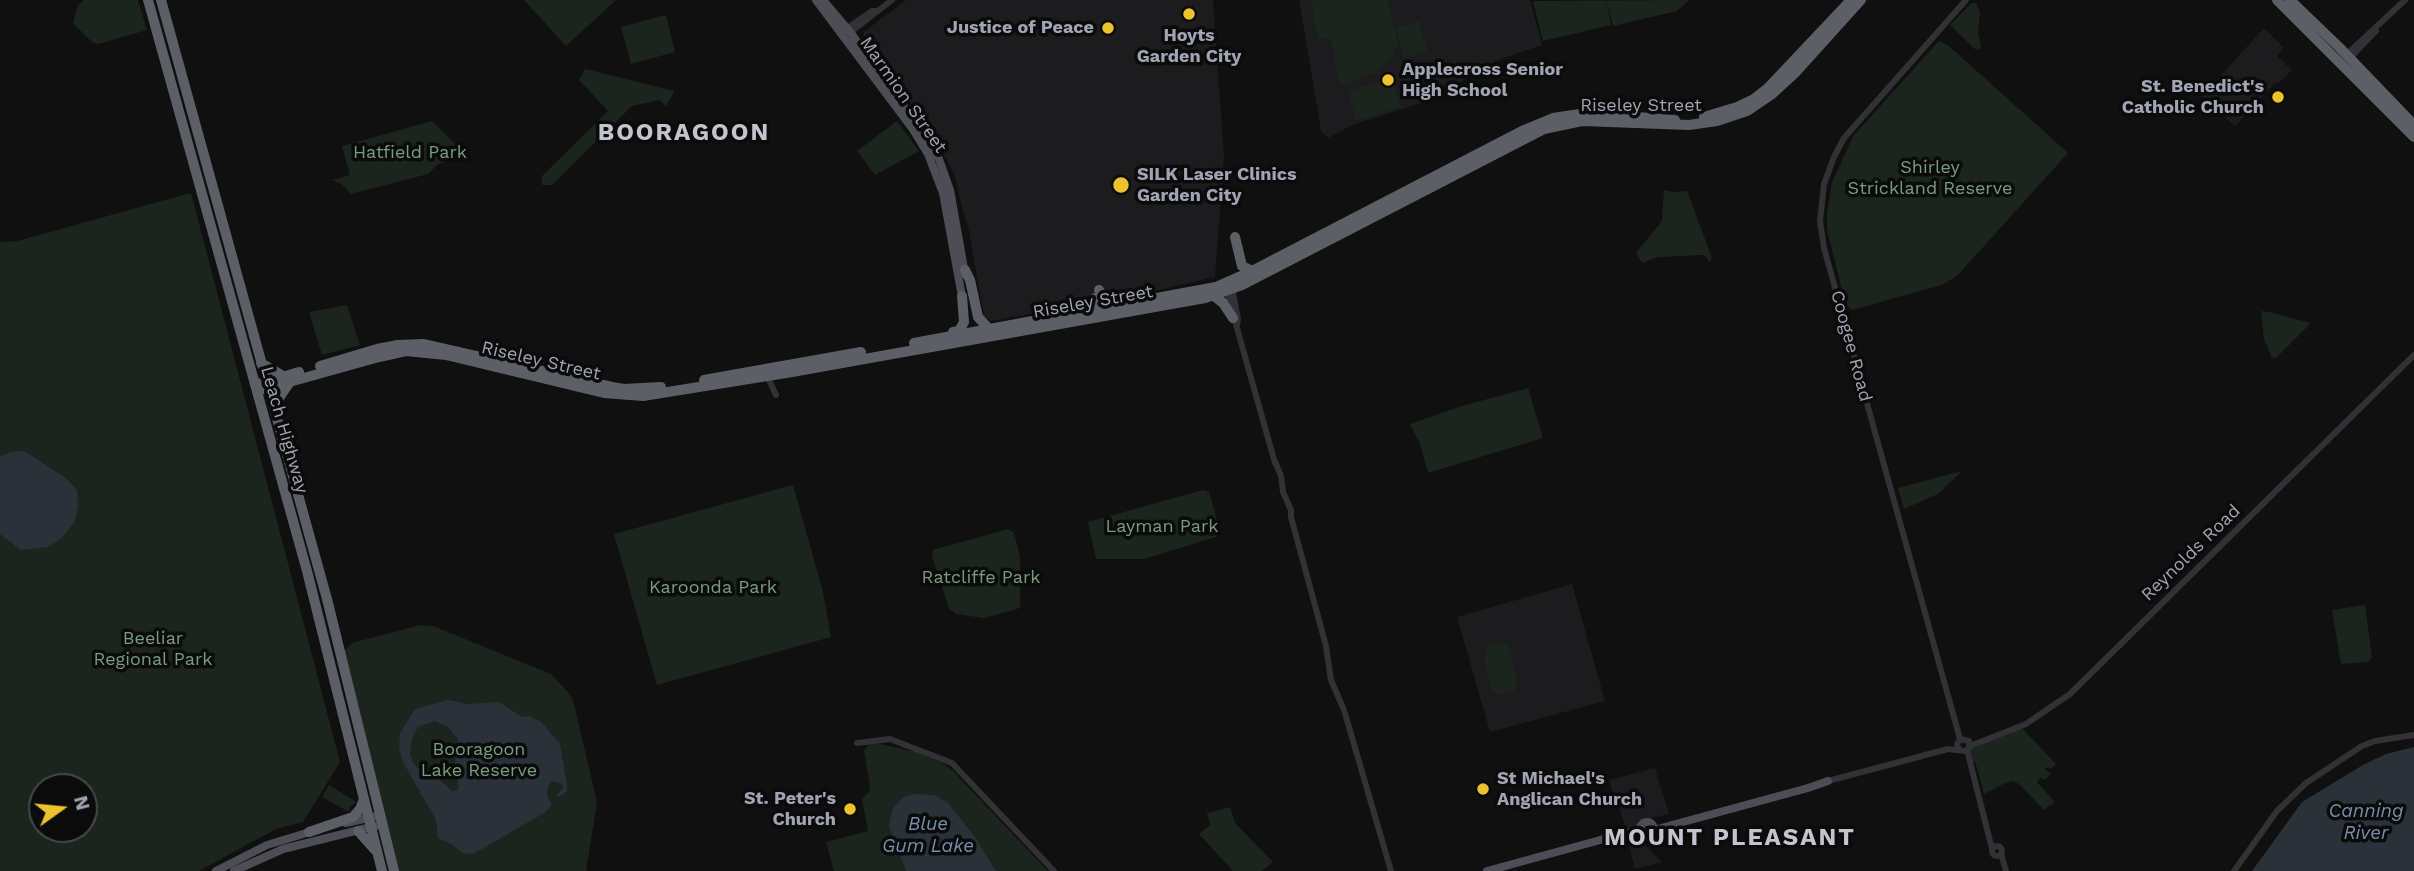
<!DOCTYPE html>
<style>
body{margin:0}
#map{position:relative;width:2414px;height:871px;overflow:hidden;background:#101011;font-family:"Work Sans",sans-serif}
canvas{display:block}
.north{position:absolute;left:28px;top:773px;width:70px;height:70px;box-sizing:border-box;background:#0b0b0c;border:2px solid #47484e;border-radius:50%;rotate:75deg;font-size:19px;font-weight:700;line-height:28px;text-align:center;color:#a1a4b2}
.north::after{content:'';display:block;margin:auto;width:24px;height:32px;background:#edc32c;clip-path:polygon(50% 0,100% 100%,50% 72%,0 100%)}
</style>
<div id="map">
<canvas width="2414" height="871"></canvas>
<div class="north">N</div>
</div>
<script>
const g = document.querySelector('canvas').getContext('2d');
g.lineJoin = 'round';
function paint(path, color) { g.fillStyle = color; g.fill(path, 'evenodd'); }
const shape = rows => new Path2D(rows.map(r => 'M' + r).join(''));
function trace(path, color, width, dash) { g.strokeStyle = color; g.lineWidth = width; g.lineCap = dash ? 'butt' : 'round'; g.setLineDash(dash || []); g.stroke(path); }
function label(font, color, halo, rows, align = 'center') {
  g.font = font + ' "Work Sans",sans-serif'; g.lineWidth = 7; g.setLineDash([]); g.textBaseline = 'middle'; g.strokeStyle = halo; g.fillStyle = color; for (const [text, x, y, turn = 0] of rows) {
    g.save(); g.translate(x, y); g.rotate((+turn || 0) * Math.PI / 180); g.textAlign = isNaN(turn) ? turn : align; if (halo) g.strokeText(text, 0, 0); g.fillText(text, 0, 0); g.restore();
  }
}
const built = shape([
 [906,0,1213,0,1224,158,1215,277,1136,295,991,321,984,316,968,226,963,212,954,173,932,134,904,94,863,42,864,32],
 [1299,0,1530,0,1542,45,1498,60,1428,101,1352,125,1328,138,1321,131],
 [2264,28,2284,48,2277,56,2292,70,2280,82,2274,84,2235,126,2202,96],
 [1572,584,1605,701,1490,732,1457,617],
 [1655,768,1669,814,1638,821,1637,824,1642,842,1662,862,1635,869,1619,804,1616,804,1609,780]
]);
const green = shape([
 [84,0,138,0,147,30,98,44,92,42,73,23,78,5],
 [524,0,616,0,566,46],
 [1310,0,1387,0,1398,44,1390,60,1377,72,1347,84,1339,83,1331,38,1319,39,1314,21,1314,10],
 [1689,0,1677,11,1613,26,1606,1,1611,25,1543,41,1533,1],
 [1972,3,1976,3,1980,12,1978,32,1981,47,1978,49,1975,49,1950,25],
 [666,15,675,52,631,64,621,27],
 [1419,21,1427,51,1404,58,1396,28],
 [1939,41,1949,46,2068,153,1957,276,1942,285,1852,310,1846,306,1827,230,1827,214,1832,182,1854,135],
 [585,69,675,91,666,106,659,100,632,106,552,185,542,185,542,176,608,111,579,80],
 [1392,78,1400,108,1356,120,1348,91],
 [432,121,459,148,447,161,437,165,428,174,351,194,343,185,332,180,350,175,342,146],
 [897,121,919,151,875,175,857,151],
 [1664,190,1673,192,1687,191,1712,258,1710,262,1704,255,1658,257,1642,263,1636,253,1662,221],
 [191,193,340,762,303,822,276,829,199,871,0,871,0,242,17,241],
 [42,787,84,787,84,829,42,829],
 [347,305,360,345,322,355,309,312],
 [2261,311,2269,312,2311,323,2277,357,2272,358,2264,339],
 [1528,388,1543,438,1428,473,1420,444,1410,424,1462,406],
 [1962,471,1938,494,1904,509,1898,488],
 [793,485,823,592,831,637,657,685,614,534],
 [1203,490,1209,492,1221,533,1219,536,1144,559,1096,559,1088,522],
 [1008,529,1014,533,1020,556,1020,606,1017,609,984,618,956,614,949,609,932,556,933,550],
 [2365,605,2372,657,2368,662,2341,664,2332,610],
 [420,625,433,626,551,674,569,693,573,700,597,802,586,871,398,871,344,651,352,643],
 [1498,642,1506,644,1511,650,1517,681,1514,691,1505,695,1499,695,1492,689,1484,658,1487,647],
 [2021,727,2056,764,2051,769,2048,767,2045,769,2051,774,2045,780,2040,778,2037,782,2055,802,2044,810,2019,784,2013,781,2005,783,1984,794,1975,761,1969,763,1970,746],
 [876,743,920,753,942,763,953,771,1048,871,834,871,826,842,868,831,862,799,869,792,870,786,864,750,869,745],
 [329,785,357,802,350,807,349,812,322,797],
 [1230,807,1235,823,1273,862,1262,871,1233,871,1199,834,1210,825,1207,813]
]);
const water = shape([
 [24,451,66,478,77,490,78,505,75,521,61,539,47,547,21,550,0,534,0,457,10,452],
 [448,700,467,704,499,702,522,717,529,716,541,722,560,744,567,786,566,792,558,797,557,795,563,788,562,784,552,781,547,789,547,796,552,805,544,813,473,854,462,853,453,845,438,838,436,820,403,762,399,748,400,733,415,709],
 [435,721,448,727,458,739,458,752,453,768,459,786,457,790,452,791,440,780,418,769,413,762,410,753,412,738,418,727],
 [2414,747,2414,871,2252,871,2302,802,2363,765,2386,754],
 [915,794,934,795,948,803,974,836,996,871,906,871,889,826,892,810,903,797]
]);
const minor = shape([
 [846,29,872,11,877,11],
 [847,35,892,0],
 [2345,56,2405,0],
 [2349,59,2376,31],
 [1232,286,1238,320,1237,325],
 [1226,289,1275,463],
 [773,375,769,380,776,395],
 [1275,461,1281,476,1283,492,1291,510,1291,517,1326,646,1331,680,1344,710,1391,871],
 [1960,739,1824,248,1820,221,1824,184,1834,157,1844,138,1966,0],
 [857,743,890,739,952,763,1054,871],
 [1970,746,2026,724,2070,694,2414,355],
 [1967,750,1992,849],
 [1828,781,1948,749,1965,751,1969,748,1969,741,1960,739,1957,744,1959,749],
 '1992 851a5 5 0 1 1 10 0a5 5 0 1 1-10 0Z',
 [2001,854,2006,871],
 [2234,871,2277,811,2306,783,2362,746,2375,741,2414,735]
]);
const major = shape([
 [816,0,912,128,928,154,943,193,963,302],
 [823,0,851,33,922,131,939,159,950,190,965,274],
 '1640 829a7 7 0 1 1 14 0a7 7 0 1 1-14 0Z',
 [346,823,381,815],
 [1654,832,1661,828,1808,788,1828,781],
 [216,871,267,845,313,831],
 [234,871,283,849,383,824],
 [1487,871,1633,831,1641,827]
]);
const highway = shape([
 [148,0,307,571,382,871],
 [161,0,327,599,394,871],
 [2277,0,2414,137],
 [2290,0,2339,47,2414,125],
 [1704,117,1737,107,1754,99,1768,88,1851,0],
 [1235,237,1242,266,1252,271],
 [965,270,970,280,978,317,989,329],
 [1099,290,1107,302,1115,306],
 [1214,296,1223,303,1233,318],
 [1082,309,1091,306,1095,298],
 [953,332,959,331,964,322,962,296],
 [914,343,1216,287,1252,271,1524,130,1553,118,1587,113,1675,120],
 [261,363,285,377],
 [320,366,377,349,398,345,423,344,612,387,624,389,661,387],
 [704,380,861,352],
 [255,385,299,372],
 [257,391,379,357,406,351,446,355,604,393,643,396,792,372,1205,298,1242,285,1544,129,1582,121,1689,125,1717,121,1747,111,1772,94,1796,72,1861,0],
 [275,409,279,398,290,382],
 [358,831,375,850],
 [309,832,353,817,360,809,364,799]
]);
const markers = [
 [1189,14,7,"#edc32c"],
 [1108,28,7,"#edc32c"],
 [1388,80,7,"#edc32c"],
 [2278,97,7,"#edc32c"],
 [1121,185,9,"#edc32c"],
 [1483,789,7,"#edc32c"],
 [850,809,7,"#edc32c"]
];
const poiNames = [
 ["Justice of Peace",1094,28],
 ["Hoyts",1189,36,"center"],
 ["Garden City",1189,57,"center"],
 ["Applecross Senior",1402,70,"left"],
 ["High School",1402,91,"left"],
 ["St. Benedict's",2264,87],
 ["Catholic Church",2264,108],
 ["SILK Laser Clinics",1137,175,"left"],
 ["Garden City",1137,196,"left"],
 ["St Michael's",1497,779,"left"],
 ["Anglican Church",1497,800,"left"],
 ["St. Peter's",836,799],
 ["Church",836,820]
];
const streetNames = [
 ["Marmion Street",903,95,55],
 ["Riseley Street",1641,106],
 ["Riseley Street",1093,302,-10],
 ["Coogee Road",1851,346,75],
 ["Riseley Street",541,361,13],
 ["Leach Highway",284,430,74],
 ["Reynolds Road",2191,553,-44]
];
const parkNames = [
 ["Hatfield Park",410,153],
 ["Shirley",1930,168],
 ["Strickland Reserve",1930,189],
 ["Layman Park",1162,527],
 ["Ratcliffe Park",981,578],
 ["Karoonda Park",713,588],
 ["Beeliar",153,639],
 ["Regional Park",153,660],
 ["Booragoon",479,750],
 ["Lake Reserve",479,771]
];
const waterNames = [
 ["Canning",2366,811],
 ["River",2366,833],
 ["Blue",928,824],
 ["Gum Lake",928,846]
];
const districtNames = [
 ["BOORAGOON",684,133],
 ["MOUNT PLEASANT",1730,838]
];
paint(built, '#1c1c1e');
paint(green, '#1c241e');
paint(water, '#2a3139');
trace(minor, '#313136', 6);
trace(major, '#4d4e55', 8);
trace(highway, '#5d5f67', 10);
for (const [x, y, r, color] of markers) { const dot = new Path2D(); dot.arc(x, y, r, 0, 2 * Math.PI); g.fillStyle = color; g.fill(dot); trace(dot, '#0b0b0c', 2.5); }
label('bold 18px', '#a1a4b2', '#0b0b0c', poiNames, 'right');
label('18px', '#a1a4b2', '#0b0b0c', streetNames);
label('18px', '#789d7f', '#0b0b0c', parkNames);
label('italic 19px', '#788ead', '#0b0b0c', waterNames);
g.letterSpacing = '2px';
label('bold 24px', '#c2c4ce', '#0b0b0c', districtNames);
g.letterSpacing = '0px';
</script>
